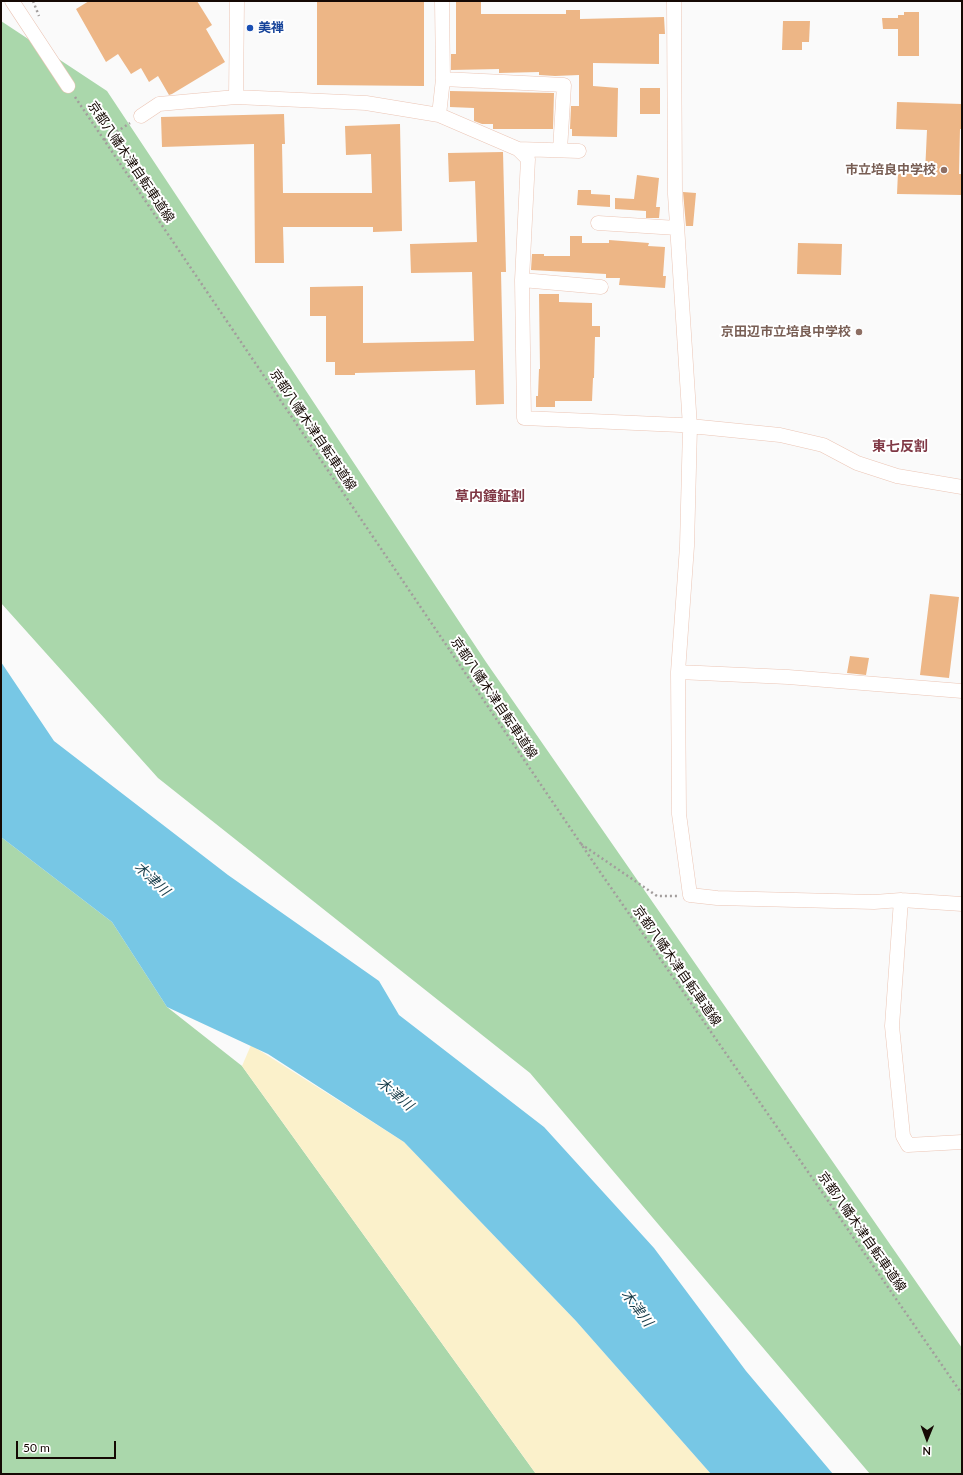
<!DOCTYPE html>
<meta charset="utf-8">
<style>
body{margin:0}
#map{position:relative;width:963px;height:1475px;overflow:hidden;background:#fafafa;font-family:Lato,sans-serif}
canvas{display:block}
.frame{position:absolute;inset:0;border:2px solid #150904;pointer-events:none}
.north{position:absolute;left:907px;top:1419px;width:40px;height:40px;-webkit-text-stroke:3px #fff;paint-order:stroke;rotate:181deg;font-size:11px;font-weight:700;line-height:16px;text-align:center;color:#150904}
.north::after{content:'';display:block;margin:auto;width:14px;height:18px;background:#150904;clip-path:polygon(50% 0,100% 100%,50% 72%,0 100%)}
.scale{position:absolute;left:16px;top:1441px;width:100px;height:18px;box-sizing:border-box;border:2px solid #150904;border-top:0;padding-left:5px;font-size:12px;line-height:14px;white-space:nowrap;color:#150904;-webkit-text-stroke:3px #fff;paint-order:stroke}
</style>
<div id="map">
<canvas width="963" height="1475"></canvas>
<div class="frame"></div>
<div class="north">N</div>
<div class="scale">50 m</div>
</div>
<script>
const g = document.querySelector('canvas').getContext('2d');
g.lineJoin = 'round';
function paint(path, color) { g.fillStyle = color; g.fill(path, 'evenodd'); }
const shape = rows => new Path2D(rows.map(r => 'M' + r).join(''));
function trace(path, color, width, dash) { g.strokeStyle = color; g.lineWidth = width; g.lineCap = dash ? 'butt' : 'round'; g.setLineDash(dash || []); g.stroke(path); }
function label(font, color, halo, rows, align = 'center') {
  g.font = font + ' Lato,"Noto Sans JP",sans-serif'; g.lineWidth = 4; g.setLineDash([]); g.textBaseline = 'middle'; g.strokeStyle = halo; g.fillStyle = color; for (const [text, x, y, turn = 0] of rows) {
    g.save(); g.translate(x, y); g.rotate((+turn || 0) * Math.PI / 180); g.textAlign = isNaN(turn) ? turn : align; if (halo) g.strokeText(text, 0, 0); g.fillText(text, 0, 0); g.restore();
  }
}
const green = shape([
 [1,21,107,91,486,662,962,1348,962,1474,870,1474,530,1073,158,778,1,603],
 [1,837,112,922,167,1007,242,1066,536,1474,1,1474]
]);
const sand = shape([
 [251,1045,404,1142,576,1321,711,1474,536,1474,242,1066]
]);
const water = shape([
 [1,662,54,741,228,875,379,981,399,1015,544,1127,654,1248,746,1371,833,1474,711,1474,576,1321,404,1142,268,1054,167,1007,112,922,1,837]
]);
const building = shape([
 [89,1,197,1,212,25,206,29,225,62,172,94,169,95,158,76,149,82,141,68,131,74,118,54,106,62,76,9],
 [317,1,424,1,424,86,317,85],
 [456,1,481,1,481,14,566,14,566,10,580,10,580,19,664,17,665,34,659,34,659,64,593,63,593,86,618,88,617,137,572,136,572,129,570,129,571,106,579,106,579,75,555,76,539,75,539,72,499,73,499,69,451,70,451,54,456,54],
 [904,12,919,12,919,56,898,56,898,29,883,29,882,18,898,18,898,15,904,15],
 [783,21,810,21,809,42,802,42,802,50,782,50],
 [640,88,660,88,660,114,640,114],
 [450,91,554,93,553,129,493,129,493,124,482,124,474,121,474,108,450,107],
 [897,102,962,104,962,129,960,129,959,174,962,174,962,195,897,194,898,172,925,173,927,130,896,129],
 [284,114,285,144,282,144,283,193,372,193,371,154,346,155,345,126,400,124,402,231,373,232,373,227,283,227,284,263,255,263,254,144,162,147,161,117],
 [503,152,506,272,501,272,504,404,476,405,475,370,355,373,355,375,335,375,335,362,326,362,326,316,310,316,310,287,363,286,363,343,474,341,472,272,411,273,410,244,477,242,475,181,449,182,448,153],
 [637,175,659,178,656,207,660,207,659,218,646,218,646,211,615,209,615,198,634,199],
 [578,190,591,190,591,194,610,195,610,207,577,205],
 [683,192,696,193,693,226,686,226],
 [570,236,582,236,582,243,609,243,609,240,649,243,648,246,665,247,663,276,666,276,665,288,619,285,620,278,606,278,606,274,531,270,532,254,544,254,544,256,570,256],
 [798,243,842,244,841,275,797,274],
 [539,294,559,294,559,302,592,303,592,326,600,326,600,337,595,337,594,378,593,378,592,401,555,401,555,407,536,407,536,396,538,396,539,369,540,369],
 [930,594,959,597,949,678,920,675],
 [850,656,869,658,866,675,847,673]
]);
const path = shape([
 [33,1,39,16],
 [75,97,598,869,962,1394],
 [104,140,130,123],
 [581,844,657,896,678,896]
]);
const minor = shape([
 [12,1,68,86],
 [674,1,675,194,690,427,687,546,678,672,679,814,690,895,717,898,874,902,901,900,962,904],
 [443,79,564,85,560,150],
 [236,97,237,1],
 [439,115,443,79,442,1],
 [141,116,159,104,236,97,366,103,439,115,518,149,528,159,522,280,524,418,680,425,780,435,823,445,857,463,897,476,962,487],
 [518,149,579,151],
 [598,223,677,228],
 [522,280,601,287],
 [678,672,788,677,962,691],
 [901,900,892,1026,903,1136,908,1145,962,1142]
]);
const markers = [
 [250,28,4,"#1a4fb4"],
 [944,170,4,"#8d6e63"],
 [859,332,4,"#8d6e63"]
];
const transitNames = [
 ["美禅",258,28]
];
const streetNames = [
 ["京都八幡木津自転車道線",131,162,56],
 ["京都八幡木津自転車道線",313,430,56],
 ["京都八幡木津自転車道線",494,698,56],
 ["京都八幡木津自転車道線",677,966,55],
 ["京都八幡木津自転車道線",862,1232,55]
];
const educationNames = [
 ["市立培良中学校",936,170],
 ["京田辺市立培良中学校",851,332]
];
const neighbourhoodNames = [
 ["東七反割",900,446],
 ["草内鐘鉦割",490,496]
];
const waterNames = [
 ["木津川",152,879,43],
 ["木津川",395,1094,40],
 ["木津川",637,1308,53]
];
paint(green, '#aad7ab');
paint(sand, '#fbf1cb');
paint(water, '#77c7e5');
paint(building, '#edb686');
trace(minor, '#ebc5b5', 15);
trace(path, '#a29d9c', 2.5, [2, 3]);
trace(minor, '#fff', 14);
for (const [x, y, r, color] of markers) { const dot = new Path2D(); dot.arc(x, y, r, 0, 2 * Math.PI); g.fillStyle = color; g.fill(dot); trace(dot, '#fff', 1.5); }
label('bold 13px', '#164399', '#fff', transitNames, 'left');
label('13px', '#150904', '#fff', streetNames);
label('bold 13px', '#785e54', '#fff', educationNames, 'right');
label('bold 14px', '#7f3744', '#fff', neighbourhoodNames);
label('italic 14px', '#193e4b', '#fff', waterNames);
</script>
